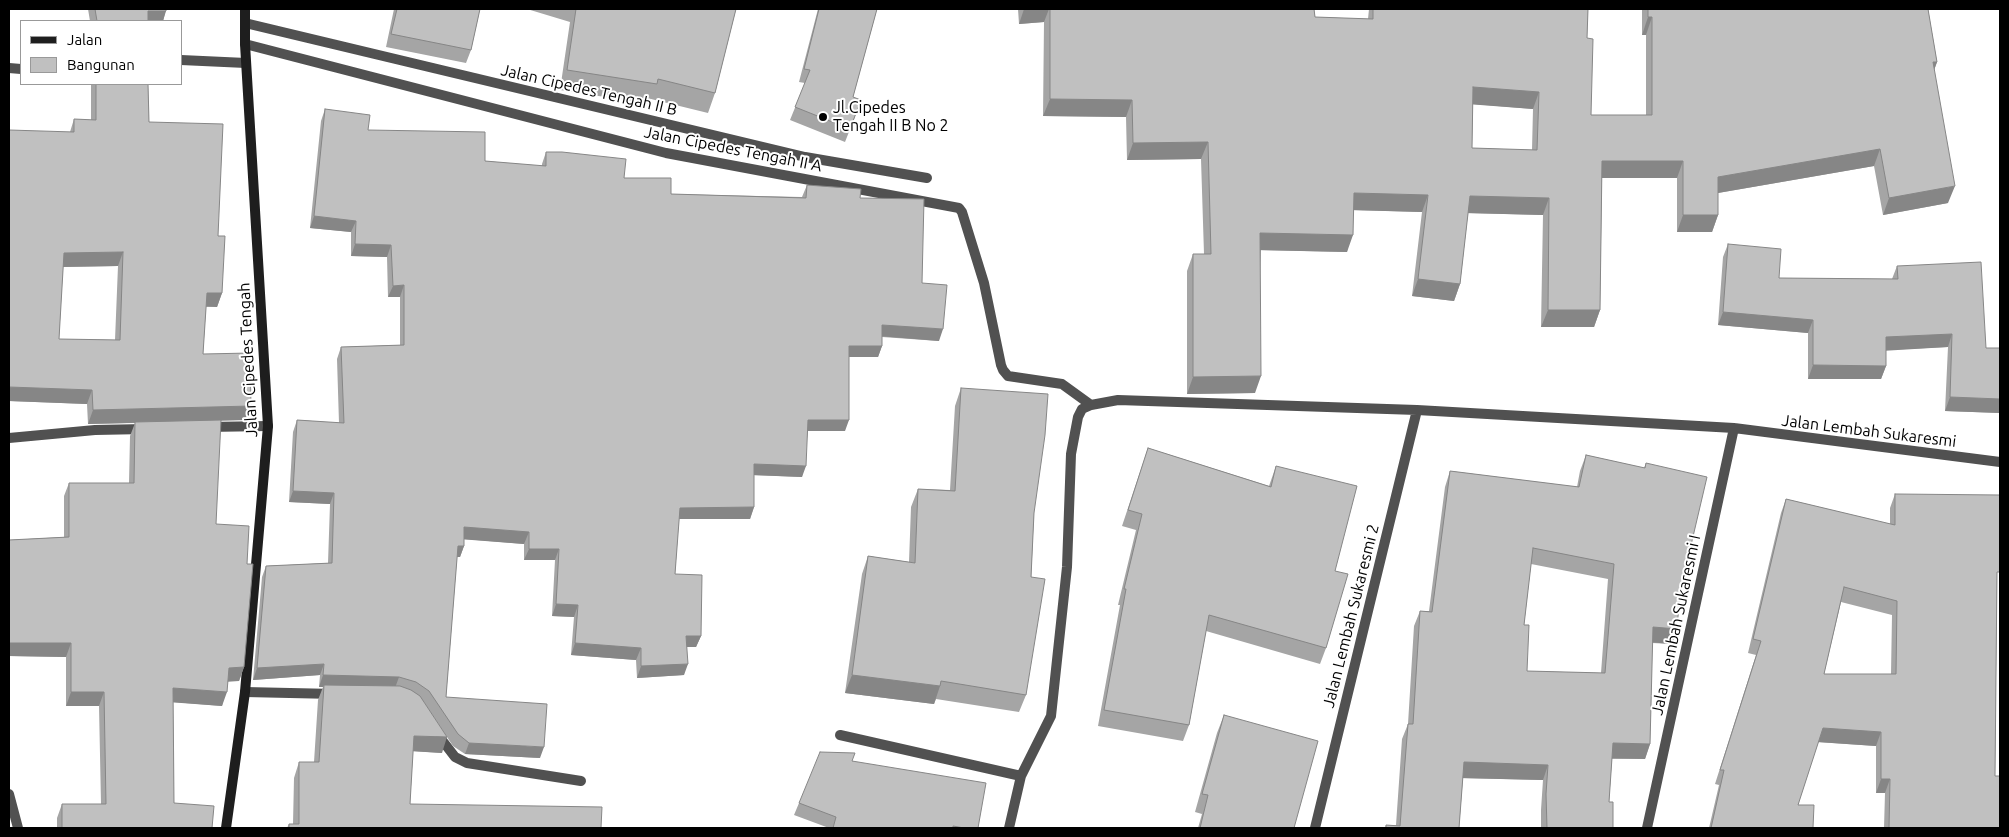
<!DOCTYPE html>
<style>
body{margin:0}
#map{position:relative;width:2009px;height:837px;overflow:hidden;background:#fff;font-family:Ubuntu,sans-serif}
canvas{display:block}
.frame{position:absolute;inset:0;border:10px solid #000;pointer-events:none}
.legend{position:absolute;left:20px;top:20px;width:162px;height:65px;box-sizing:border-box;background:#fff;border:1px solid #999;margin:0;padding:6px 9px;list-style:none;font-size:15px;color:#000}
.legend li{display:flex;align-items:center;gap:10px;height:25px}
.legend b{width:25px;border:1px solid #999}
</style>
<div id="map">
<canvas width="2009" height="837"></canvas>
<div class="frame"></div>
<ul class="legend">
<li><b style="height:6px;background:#1e1e1e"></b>Jalan</li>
<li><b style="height:14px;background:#c0c0c0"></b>Bangunan</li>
</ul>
</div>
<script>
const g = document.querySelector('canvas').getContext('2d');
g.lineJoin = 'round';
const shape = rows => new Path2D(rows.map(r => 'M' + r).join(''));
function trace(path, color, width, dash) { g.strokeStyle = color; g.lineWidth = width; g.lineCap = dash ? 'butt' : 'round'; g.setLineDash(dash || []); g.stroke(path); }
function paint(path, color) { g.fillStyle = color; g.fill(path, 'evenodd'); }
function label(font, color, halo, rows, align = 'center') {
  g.font = font + ' Ubuntu,sans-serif'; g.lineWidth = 4; g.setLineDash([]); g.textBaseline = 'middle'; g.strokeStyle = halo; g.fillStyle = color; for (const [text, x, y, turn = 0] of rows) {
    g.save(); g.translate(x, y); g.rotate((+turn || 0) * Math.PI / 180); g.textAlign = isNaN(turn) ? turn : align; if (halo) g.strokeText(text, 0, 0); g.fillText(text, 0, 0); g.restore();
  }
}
const street = shape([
 [245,23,805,157,927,178],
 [245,44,666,153,959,208,962,212,984,283,1001,365,1003,370,1008,376,1062,384,1091,405],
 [181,60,246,63],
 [9,68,21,69],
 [207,427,268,426],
 [9,438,95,430,145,429],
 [245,692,335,694],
 [438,735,455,757,467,763,581,781],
 [840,735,1021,776],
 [9,794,18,828],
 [1009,828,1021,776,1051,716,1067,567,1071,454,1078,417,1082,409,1091,405,1118,400,1417,410,1734,428,2000,462],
 [1315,828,1417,410],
 [1647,828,1734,428]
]);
const secondary = shape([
 [226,828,245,692,268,426,245,44,245,9]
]);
const wall = shape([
 [88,9,166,9,163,21,90,21],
 [394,9,480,9,471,50,466,63,386,47],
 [527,9,736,9,715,93,708,113,651,99,650,104,560,90,570,22],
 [818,9,877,9,853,97,856,114,845,142,790,120,805,83,799,82],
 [1018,9,1314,9,1315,17,1368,19,1369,9,1588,9,1587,38,1591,115,1646,115,1646,35,1642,35,1642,9,1928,9,1937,62,1934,70,1948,203,1883,215,1874,166,1718,193,1718,215,1712,232,1677,232,1677,178,1602,178,1600,310,1594,327,1541,327,1543,215,1468,213,1460,284,1454,301,1412,296,1422,212,1354,210,1347,252,1261,250,1255,393,1187,394,1187,271,1193,254,1204,254,1201,159,1127,160,1126,117,1043,116,1044,22,1019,24],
 [1473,104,1533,109,1532,150,1472,148],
 [91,84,148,84,149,122,218,236,222,293,217,307,206,307,203,354,251,406,246,420,189,421,216,524,247,564,244,667,239,681,228,681,222,706,173,702,174,803,212,828,57,828,57,818,62,804,101,804,99,706,66,706,66,657,9,656,9,540,64,537,64,496,69,483,129,483,130,436,135,423,88,424,87,404,9,401,70,132,74,119,91,120],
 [118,266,115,340,59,339,63,267],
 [325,109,368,130,485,161,542,166,542,164,546,152,671,194,802,197,807,185,860,198,922,283,939,341,882,337,882,346,878,357,849,357,845,431,808,431,802,477,754,475,754,507,750,519,679,519,675,574,701,636,696,647,687,647,684,675,637,678,636,660,571,655,574,617,552,616,555,560,524,560,524,544,464,539,464,546,460,557,457,557,446,697,540,758,465,754,453,746,423,701,442,753,413,751,410,804,601,828,287,828,289,824,293,824,294,778,299,762,314,762,318,700,323,687,319,687,320,675,253,680,262,577,266,566,328,563,330,504,289,502,293,432,297,420,339,423,337,359,341,347,400,345,400,297,388,297,387,257,351,256,351,232,310,228,321,121],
 [1728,244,1779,278,1892,279,1897,266,1986,348,2000,348,2000,413,1945,411,1948,347,1886,350,1886,366,1881,379,1808,379,1808,333,1718,325,1723,257],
 [961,388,1034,513,1026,695,1019,712,936,699,934,704,845,693,862,574,868,556,909,562,911,507,918,489,950,490,955,406],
 [1148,448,1269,486,1276,466,1335,571,1326,648,1320,664,1206,631,1189,725,1183,741,1098,726,1120,605,1118,605,1136,530,1122,526],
 [1586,455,1644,468,1646,463,1680,592,1677,629,1672,644,1652,643,1650,744,1645,759,1612,759,1609,802,1613,828,1541,828,1541,810,1543,780,1463,778,1459,828,1460,828,1385,828,1386,825,1396,825,1402,739,1408,724,1414,626,1420,611,1429,611,1445,487,1450,471,1577,487,1580,471],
 [1531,564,1608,579,1601,673,1527,671,1524,625],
 [1895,494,1997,579,1995,776,2000,828,1884,828,1885,793,1876,793,1876,746,1818,742,1798,805,1813,828,1709,828,1719,785,1715,784,1756,655,1748,653,1781,513,1786,499,1890,524,1890,508],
 [1841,602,1892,615,1891,674,1824,674],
 [1224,715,1294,828,1198,828,1202,814,1195,812,1217,733],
 [852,761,978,828,829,828,794,815,799,803]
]);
const shadedWall = shape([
 [1024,9,1049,9,1044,22,1019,24],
 [148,11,166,11,163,21,144,21],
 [1648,17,1652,17,1646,35,1642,35],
 [1933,62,1937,62,1931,79],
 [1473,87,1539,92,1533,109,1467,104],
 [1050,99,1132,100,1126,117,1043,116],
 [1208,142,1201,159,1127,160,1133,143],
 [1880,149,1874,166,1712,194,1718,177],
 [1602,161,1683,161,1677,178,1596,178],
 [1955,186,1948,203,1883,215,1889,198],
 [1354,193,1428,195,1422,212,1348,210],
 [1470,196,1549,198,1543,215,1464,213],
 [1683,215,1718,215,1712,232,1677,232],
 [314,216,356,221,351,232,310,228],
 [1260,233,1353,235,1347,252,1254,250],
 [355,244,391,245,387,257,351,256],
 [123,252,118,266,59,267,64,253],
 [1418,279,1460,284,1454,301,1412,296],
 [404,285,400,297,388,297,393,286],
 [207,293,222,293,217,307,202,306],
 [1548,310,1600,310,1594,327,1541,327],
 [1723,312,1813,320,1808,333,1718,325],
 [882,325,943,329,939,341,878,336],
 [1952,334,1948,347,1881,351,1886,337],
 [849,346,882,346,878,357,845,357],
 [1813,365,1886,366,1881,379,1808,379],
 [1261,376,1255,393,1187,394,1193,377],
 [9,387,92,390,87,404,9,401],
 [1950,397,2000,399,2000,413,1945,411],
 [251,406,246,420,88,424,93,410],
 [808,420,849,420,845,431,804,431],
 [754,464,806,466,802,477,750,475],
 [293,491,334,493,330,504,289,502],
 [754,507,750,519,676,519,680,508],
 [464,527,529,532,524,544,459,539],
 [458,546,464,546,460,557,454,557],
 [529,549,559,549,555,560,524,560],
 [556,604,578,605,574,617,552,616],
 [1653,627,1677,629,1672,644,1647,642],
 [686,636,701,636,696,647,682,647],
 [9,643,71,643,66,657,9,656],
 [575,643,641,648,636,660,571,655],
 [324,664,320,675,253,680,257,668],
 [688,664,684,675,637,678,641,666],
 [244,667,239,681,224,682,229,668],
 [323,675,399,677,395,688,324,685,323,687,319,687],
 [852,675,940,686,934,704,845,693],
 [173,688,227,692,222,706,168,702],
 [71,692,104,692,99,706,66,706],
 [1823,728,1881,732,1876,746,1817,742],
 [414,736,447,737,442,753,409,751],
 [469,743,544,747,540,758,465,754],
 [1613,743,1650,744,1645,759,1608,758],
 [1464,762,1548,765,1543,780,1458,778],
 [1881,779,1890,779,1885,793,1876,793]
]);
const building = shape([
 [95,9,166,9,166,11,148,11,148,21,97,21,95,9],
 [397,9,480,9,471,50,391,34,397,9],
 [576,9,736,9,715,93,658,79,657,84,567,70,576,9],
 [819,9,877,9,853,97,861,100,850,129,795,107,810,70,804,69,819,9],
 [1050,9,1314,9,1315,17,1373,19,1373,9,1588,9,1587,38,1593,39,1591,115,1652,115,1652,17,1648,17,1648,9,1928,9,1937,62,1933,62,1955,186,1889,198,1880,149,1718,177,1718,215,1683,215,1683,161,1602,161,1600,310,1548,310,1549,198,1470,196,1460,284,1418,279,1428,195,1354,193,1353,235,1260,233,1261,376,1193,377,1193,254,1211,254,1208,142,1133,143,1132,100,1050,99,1050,9],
 [1473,87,1539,92,1537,150,1472,148,1473,87],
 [96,84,148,84,149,122,223,124,218,236,225,236,222,293,207,293,203,354,250,353,251,406,93,410,92,390,9,387,9,130,74,132,74,119,96,120,96,84],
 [123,252,120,340,59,339,64,253,123,252],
 [325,109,370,115,368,130,485,132,485,161,546,166,546,152,562,152,626,159,624,178,671,178,671,194,806,198,807,185,861,189,860,198,924,199,922,283,947,285,943,329,882,325,882,346,849,346,849,420,808,420,806,466,754,464,754,507,680,508,675,574,702,575,701,636,686,636,688,664,641,666,641,648,575,643,578,605,556,604,559,549,529,549,529,532,464,527,464,546,458,546,446,697,547,704,544,747,469,743,458,734,429,691,416,682,399,677,323,675,324,664,257,668,266,566,332,563,334,493,293,491,297,420,344,423,341,347,404,345,404,285,393,286,391,245,355,244,356,221,314,216,325,109],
 [1728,244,1781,249,1779,278,1898,279,1897,266,1981,262,1986,348,2000,348,2000,399,1950,397,1952,334,1886,337,1886,366,1813,365,1813,320,1723,312,1728,244],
 [961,388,1048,394,1045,435,1034,513,1031,577,1045,579,1026,695,941,681,940,686,852,675,868,556,915,563,918,489,955,491,961,388],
 [221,420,216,524,249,526,247,564,253,564,244,667,229,668,227,692,173,688,174,803,214,806,212,828,62,828,62,804,106,804,104,692,71,692,71,643,9,643,9,540,69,537,69,483,134,483,135,422,221,420],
 [1148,448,1271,487,1276,466,1357,486,1335,571,1348,574,1326,648,1209,615,1189,725,1104,710,1126,589,1124,589,1142,514,1128,510,1148,448],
 [1586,455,1645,468,1646,463,1707,477,1680,592,1677,629,1653,627,1650,744,1613,743,1609,802,1613,802,1613,828,1547,828,1546,794,1548,765,1464,762,1459,828,1460,828,1386,828,1386,825,1400,826,1408,724,1413,724,1420,611,1432,612,1450,471,1579,487,1586,455],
 [1533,548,1614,564,1605,673,1527,671,1529,625,1524,625,1533,548],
 [1895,494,2000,495,2000,572,1997,572,1995,776,2000,776,2000,828,1889,828,1890,779,1881,779,1881,732,1823,728,1798,805,1814,805,1813,828,1711,828,1724,770,1720,770,1761,641,1753,639,1786,499,1895,525,1895,494],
 [1844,587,1897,601,1896,674,1824,674,1844,587],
 [324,685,400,686,411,690,420,696,447,737,414,736,410,804,602,807,601,828,289,828,289,824,299,824,299,762,319,762,324,685],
 [1224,715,1318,741,1294,828,1200,828,1208,795,1202,794,1224,715],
 [820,752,855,753,852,761,986,783,978,828,964,828,953,826,953,828,833,828,836,817,799,803,820,752]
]);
const markers = [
 [823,117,5,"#000"]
];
const streetNames = [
 ["Jalan Cipedes Tengah II B",589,90,13],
 ["Jalan Cipedes Tengah II A",733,149,11],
 ["Jalan Cipedes Tengah",248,360,-93],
 ["Jalan Lembah Sukaresmi",1869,431,7],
 ["Jalan Lembah Sukaresmi 2",1351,616,-76],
 ["Jalan Lembah Sukaresmi I",1676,625,-78]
];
const poiNames = [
 ["Jl.Cipedes",833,108],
 ["Tengah II B No 2",833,126]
];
trace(street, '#515151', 10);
trace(secondary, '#1e1e1e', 10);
paint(wall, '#a5a5a5');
paint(shadedWall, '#868686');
paint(building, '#c0c0c0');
trace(building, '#868686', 1);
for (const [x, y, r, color] of markers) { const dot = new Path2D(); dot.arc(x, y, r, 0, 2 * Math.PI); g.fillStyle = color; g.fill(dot); trace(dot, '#fff', 2); }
label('16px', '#000', '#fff', streetNames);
label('16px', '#000', '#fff', poiNames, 'left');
</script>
